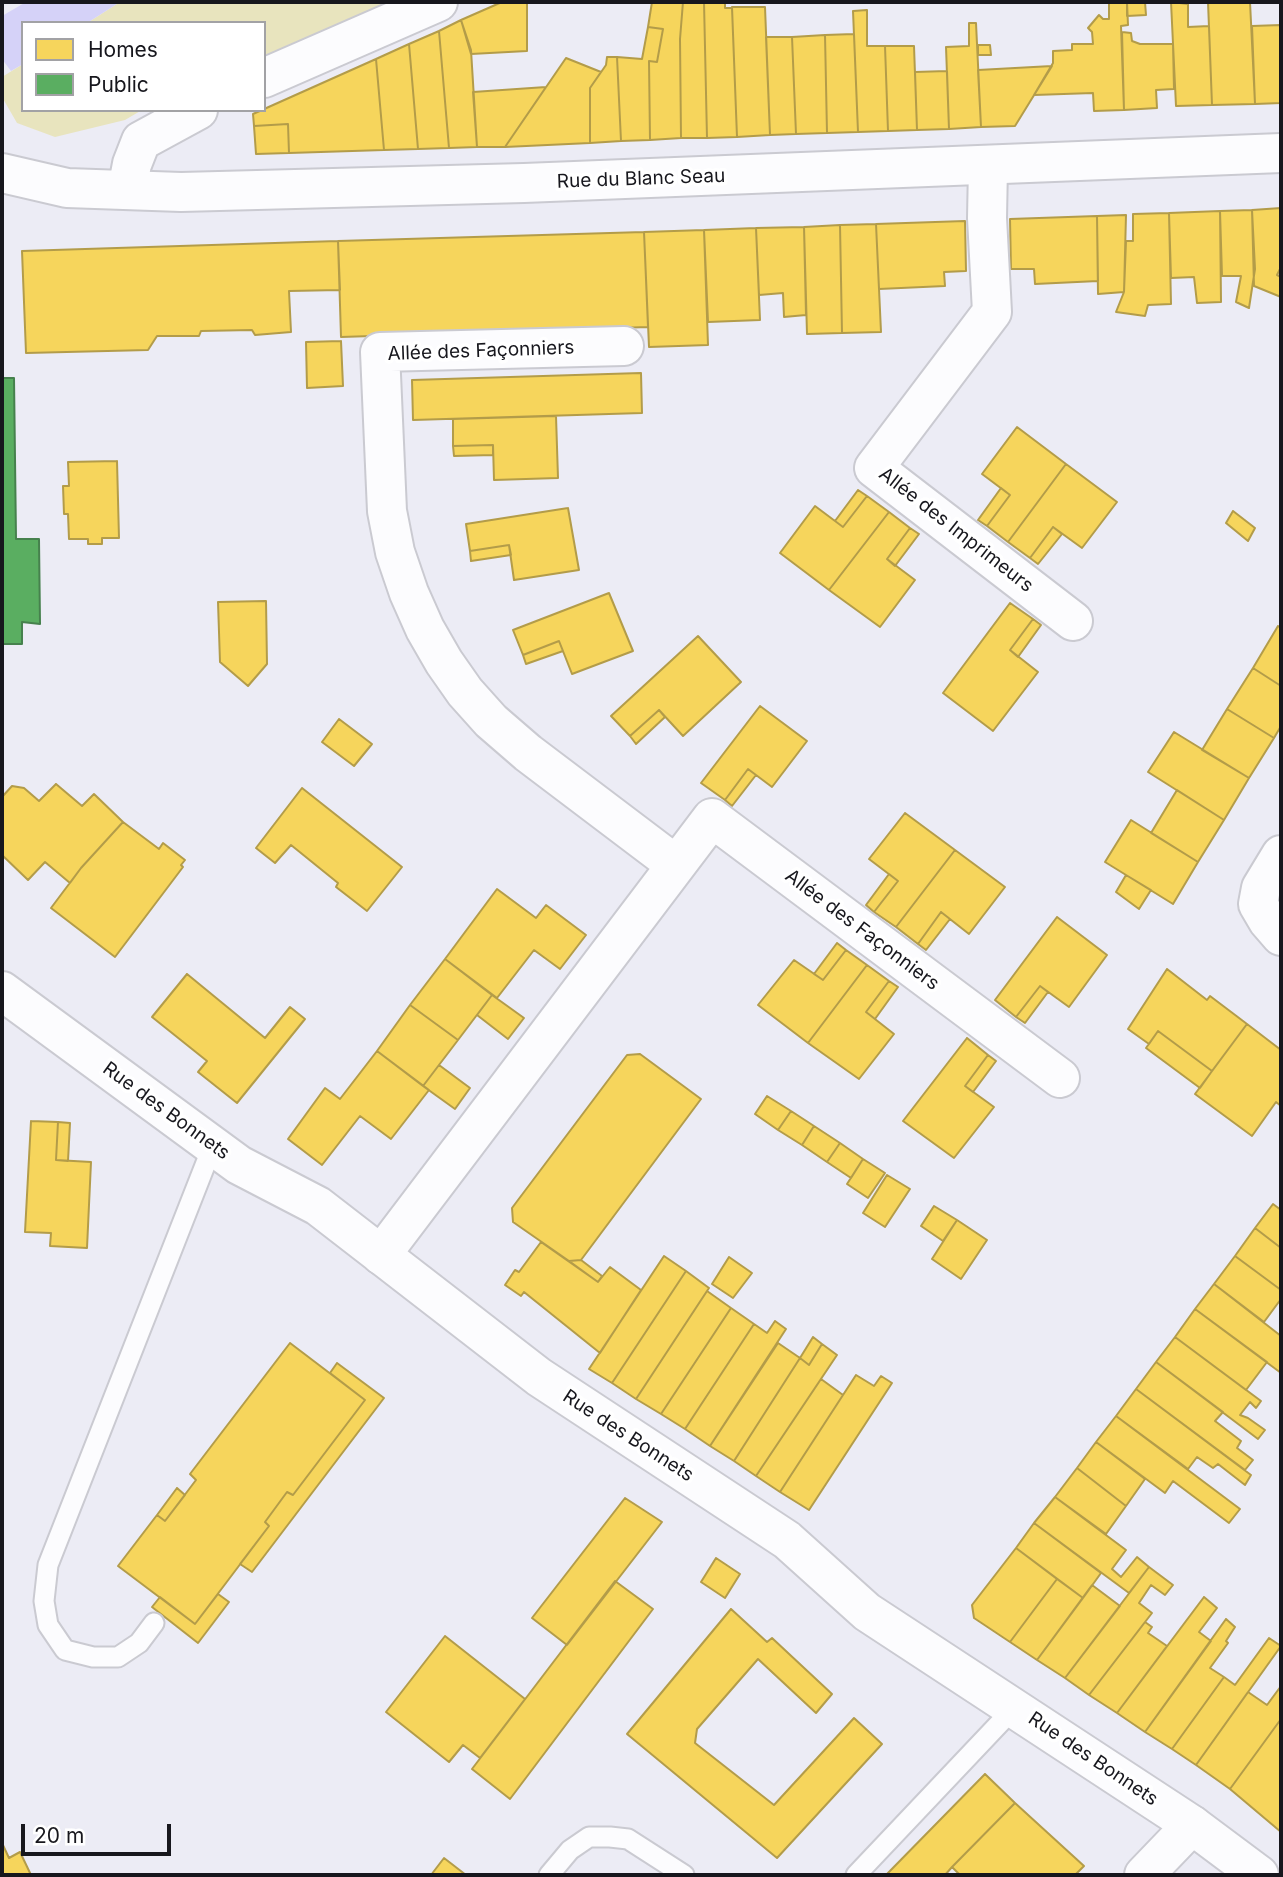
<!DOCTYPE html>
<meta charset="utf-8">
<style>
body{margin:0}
#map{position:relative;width:1283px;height:1877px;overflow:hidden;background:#ececf5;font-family:Inter,sans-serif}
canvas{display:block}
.frame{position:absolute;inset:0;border:4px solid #17171d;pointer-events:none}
.legend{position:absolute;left:21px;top:21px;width:245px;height:91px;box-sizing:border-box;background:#fff;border:2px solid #a2a2a5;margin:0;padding:9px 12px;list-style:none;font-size:21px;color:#17171d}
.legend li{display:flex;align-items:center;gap:14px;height:35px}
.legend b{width:35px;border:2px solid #a2a2a5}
.scale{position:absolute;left:21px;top:1824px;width:150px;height:32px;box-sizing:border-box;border:4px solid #17171d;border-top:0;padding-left:9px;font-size:21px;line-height:24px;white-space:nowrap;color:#17171d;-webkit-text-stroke:5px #fff;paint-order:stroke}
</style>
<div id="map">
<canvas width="1283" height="1877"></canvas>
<div class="frame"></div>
<ul class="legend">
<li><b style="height:19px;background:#f6d55c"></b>Homes</li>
<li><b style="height:19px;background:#5aae61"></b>Public</li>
</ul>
<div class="scale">20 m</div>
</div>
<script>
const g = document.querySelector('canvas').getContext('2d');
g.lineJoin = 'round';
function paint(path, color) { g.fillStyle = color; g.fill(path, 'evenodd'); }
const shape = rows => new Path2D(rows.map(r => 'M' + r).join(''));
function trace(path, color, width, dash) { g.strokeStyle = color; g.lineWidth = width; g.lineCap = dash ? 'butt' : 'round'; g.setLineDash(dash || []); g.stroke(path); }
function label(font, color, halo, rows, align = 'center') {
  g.font = font + ' Inter,sans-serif'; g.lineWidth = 7; g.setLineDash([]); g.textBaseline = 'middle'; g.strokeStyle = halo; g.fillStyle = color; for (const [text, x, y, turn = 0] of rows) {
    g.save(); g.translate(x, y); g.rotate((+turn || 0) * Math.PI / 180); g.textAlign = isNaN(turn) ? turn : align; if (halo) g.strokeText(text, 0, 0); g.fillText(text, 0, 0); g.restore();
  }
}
const green = shape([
 [120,2,412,2,292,54,264,57,264,23,87,23],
 [23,64,23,110,142,110,125,120,55,137,17,123,2,97,2,77]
]);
const water = shape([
 [26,2,120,2,87,23,23,23,23,64,11,71,2,59,2,16]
]);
const homes = shape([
 [502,2,527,2,527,51,471,54,461,20,502,2],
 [652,2,683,2,680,39,681,138,650,140,649,61,657,62,663,29,648,27,652,2],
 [683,2,704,2,707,138,681,138,680,39,683,2],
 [704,2,725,2,725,8,732,8,737,137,707,138,704,2],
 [1109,2,1127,2,1128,25,1121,26,1124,110,1094,111,1093,93,1034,95,1053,63,1053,51,1072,50,1072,44,1093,44,1092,32,1088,28,1099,15,1103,19,1109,19,1109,2],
 [1127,2,1145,2,1146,15,1127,16,1127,2],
 [1171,2,1188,4,1188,27,1209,26,1212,105,1176,106,1171,2],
 [1208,2,1250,2,1255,104,1212,105,1208,2],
 [732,7,765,7,770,135,737,137,732,7],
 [867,10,867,46,885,46,888,131,858,132,853,11,867,10],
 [461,20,471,50,477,147,449,148,439,31,461,20],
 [969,23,976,23,981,127,949,129,946,47,969,46,969,23],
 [1281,25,1281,103,1255,104,1252,26,1281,25],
 [648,27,663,29,657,62,649,61,650,140,621,141,617,57,642,59,648,27],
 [439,31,449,148,418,149,409,44,439,31],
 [1122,32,1131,33,1132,41,1140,44,1173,44,1174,89,1156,90,1157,108,1124,110,1122,32],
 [854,34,858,132,827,133,825,35,854,34],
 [825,35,827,133,796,134,792,37,825,35],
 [766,37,792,37,796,134,770,135,766,37],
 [409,44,418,149,384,150,376,59,409,44],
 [978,45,990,45,991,55,978,55,978,45],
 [885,46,914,46,917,130,888,131,885,46],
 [607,57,617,57,621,141,590,143,590,88,606,65,607,57],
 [566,58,601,72,590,88,590,143,505,147,566,58],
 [376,59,384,150,289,153,288,124,254,126,253,114,376,59],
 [1052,66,1015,126,981,127,978,70,1052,66],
 [947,71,949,129,917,130,915,72,947,71],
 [546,87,505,147,477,147,473,92,546,87],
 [288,124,289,153,256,154,254,126,288,124],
 [1281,208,1281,267,1277,275,1281,277,1281,297,1254,286,1252,210,1281,208],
 [1252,210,1255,269,1249,308,1236,302,1241,276,1222,276,1220,211,1252,210],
 [1220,211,1221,302,1197,303,1194,277,1171,278,1169,213,1220,211],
 [1169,213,1171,304,1148,305,1145,316,1116,312,1124,292,1126,241,1133,241,1133,214,1169,213],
 [1126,215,1124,292,1098,294,1097,216,1126,215],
 [1097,216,1098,281,1035,284,1034,269,1011,269,1010,219,1097,216],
 [965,221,966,271,944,272,945,286,879,289,876,224,965,221],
 [876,224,881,332,842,333,840,225,876,224],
 [840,225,842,333,807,334,804,227,840,225],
 [804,227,806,315,784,317,783,293,759,295,756,228,804,227],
 [756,228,760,320,708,322,704,230,756,228],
 [704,230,708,345,649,347,644,232,704,230],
 [644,232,648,327,341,337,338,241,644,232],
 [338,241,340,290,289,291,291,332,255,335,252,330,201,331,199,336,157,336,148,350,26,353,22,251,338,241],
 [341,341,343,386,307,388,306,342,341,341],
 [641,373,642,413,413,420,412,380,641,373],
 [556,416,558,478,494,480,493,445,453,446,453,419,556,416],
 [1017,427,1066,464,1008,542,987,526,1010,495,982,474,1017,427],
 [493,445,493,455,454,456,453,446,493,445],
 [117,461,119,538,102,538,102,544,88,544,88,539,69,539,68,514,64,514,63,486,69,486,68,462,117,461],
 [1066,464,1117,502,1082,548,1053,527,1030,558,1008,542,1066,464],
 [1001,488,1010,495,987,526,978,520,1001,488],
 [858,490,867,496,843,527,835,521,858,490],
 [867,496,889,512,829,590,780,553,815,506,843,527,867,496],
 [568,508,579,570,514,580,509,545,470,551,466,524,568,508],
 [1233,511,1255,528,1248,541,1226,523,1233,511],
 [889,512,910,528,887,559,915,580,880,627,829,590,889,512],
 [1053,527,1062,534,1038,564,1030,558,1053,527],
 [910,528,919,534,895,566,887,559,910,528],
 [509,545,511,555,471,561,470,551,509,545],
 [609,593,633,651,572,674,559,641,523,655,513,630,609,593],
 [266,601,267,664,248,686,220,662,218,602,266,601],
 [1010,603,1033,619,1010,650,1038,672,993,731,943,693,1010,603],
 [1033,619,1041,625,1018,657,1010,650,1033,619],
 [1278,626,1281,628,1281,686,1253,668,1278,626],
 [698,636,741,682,683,736,659,710,630,736,611,716,698,636],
 [559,641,563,651,526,664,523,655,559,641],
 [1253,668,1281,686,1281,726,1274,738,1227,709,1253,668],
 [760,706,807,741,772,787,748,769,725,800,701,783,760,706],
 [1227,709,1274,738,1249,778,1202,750,1227,709],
 [659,710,665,717,636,744,630,736,659,710],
 [339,719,372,744,354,766,322,742,339,719],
 [1174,732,1249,778,1224,820,1148,772,1174,732],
 [748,769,756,775,732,806,725,800,748,769],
 [56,784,82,806,94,794,123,822,81,868,70,883,45,862,28,880,2,855,2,797,12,786,24,788,39,801,56,784],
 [302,788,402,867,367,911,336,887,338,883,291,845,275,863,256,848,302,788],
 [1177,790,1224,820,1198,862,1151,833,1177,790],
 [905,813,955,850,896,927,874,912,898,881,869,859,905,813],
 [1131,820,1198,862,1173,904,1105,862,1131,820],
 [123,822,159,849,163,843,185,860,181,865,183,867,115,957,51,908,81,868,123,822],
 [955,850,1005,887,969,934,941,912,918,944,896,927,955,850],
 [889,874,898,881,874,912,866,905,889,874],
 [1126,875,1151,890,1139,909,1116,892,1126,875],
 [497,889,536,918,546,905,586,935,560,969,534,950,497,998,445,959,497,889],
 [941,912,950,919,926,950,918,944,941,912],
 [1057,917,1107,955,1069,1007,1040,986,1016,1017,995,1000,1057,917],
 [837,943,846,950,823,980,814,974,837,943],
 [846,950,867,965,808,1043,758,1005,794,960,823,980,846,950],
 [445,959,492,995,458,1040,410,1005,445,959],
 [867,965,889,981,866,1012,894,1034,859,1079,808,1043,867,965],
 [1167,969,1207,1000,1210,996,1247,1024,1212,1071,1158,1031,1149,1044,1128,1029,1167,969],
 [187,974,265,1038,290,1007,305,1019,237,1103,198,1072,207,1061,152,1017,187,974],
 [889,981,898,987,875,1019,866,1012,889,981],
 [1040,986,1048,992,1025,1023,1016,1017,1040,986],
 [492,995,524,1018,508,1039,477,1015,492,995],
 [410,1005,458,1040,423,1086,377,1051,410,1005],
 [1247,1024,1281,1050,1281,1106,1276,1102,1252,1136,1195,1094,1247,1024],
 [1158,1031,1212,1071,1200,1088,1146,1048,1158,1031],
 [967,1038,988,1055,965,1086,994,1107,954,1158,903,1121,967,1038],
 [377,1051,429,1090,391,1139,360,1116,322,1165,288,1139,325,1088,340,1099,377,1051],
 [640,1054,701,1099,581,1260,569,1261,513,1222,512,1208,627,1055,640,1054],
 [988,1055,996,1061,973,1092,965,1086,988,1055],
 [439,1065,470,1088,455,1109,423,1086,439,1065],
 [767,1096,791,1111,778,1130,755,1114,767,1096],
 [791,1111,814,1126,802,1145,778,1130,791,1111],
 [31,1121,58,1122,56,1160,91,1162,87,1248,50,1246,51,1233,25,1232,31,1121],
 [58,1122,70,1123,68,1161,56,1160,58,1122],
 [814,1126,840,1143,827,1162,802,1145,814,1126],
 [840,1143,863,1159,851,1178,827,1162,840,1143],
 [863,1159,885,1173,868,1198,847,1184,863,1159],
 [887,1175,910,1189,885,1227,863,1213,887,1175],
 [1273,1204,1281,1210,1281,1248,1255,1228,1273,1204],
 [934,1206,957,1220,943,1241,921,1226,934,1206],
 [957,1220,987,1240,961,1279,932,1259,957,1220],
 [1255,1228,1281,1248,1281,1290,1235,1256,1255,1228],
 [541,1242,598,1282,610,1267,641,1290,600,1353,524,1292,521,1296,505,1285,515,1270,519,1272,541,1242],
 [664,1256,686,1271,612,1383,589,1369,664,1256],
 [1235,1256,1281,1290,1281,1299,1264,1322,1214,1284,1235,1256],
 [729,1257,752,1273,733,1298,712,1284,729,1257],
 [581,1260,602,1276,598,1282,569,1261,581,1260],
 [686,1271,709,1288,636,1399,612,1383,686,1271],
 [1214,1284,1281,1336,1281,1373,1195,1309,1214,1284],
 [707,1291,731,1308,661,1414,636,1399,707,1291],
 [731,1308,754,1324,685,1429,661,1414,731,1308],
 [1195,1309,1267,1362,1246,1390,1175,1337,1195,1309],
 [775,1321,786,1329,710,1446,685,1429,754,1324,767,1333,775,1321],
 [813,1337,822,1344,809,1365,800,1358,813,1337],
 [1175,1337,1261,1401,1256,1408,1250,1402,1240,1415,1248,1418,1265,1430,1258,1439,1156,1362,1175,1337],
 [290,1343,365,1400,293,1495,287,1492,265,1522,269,1526,195,1624,118,1566,157,1515,165,1521,196,1480,190,1474,290,1343],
 [778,1343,800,1358,734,1461,710,1446,778,1343],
 [822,1344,837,1355,756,1476,734,1461,800,1358,809,1365,822,1344],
 [1156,1362,1223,1412,1215,1421,1241,1441,1237,1448,1253,1460,1245,1470,1136,1389,1156,1362],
 [337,1363,384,1398,252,1572,240,1564,269,1526,265,1522,287,1492,293,1495,365,1400,330,1373,337,1363],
 [856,1375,874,1386,881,1376,892,1383,809,1510,780,1492,856,1375],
 [821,1379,843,1395,780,1492,756,1476,821,1379],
 [1136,1389,1251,1475,1245,1485,1218,1464,1213,1468,1197,1457,1188,1469,1116,1416,1136,1389],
 [1116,1416,1240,1509,1229,1523,1173,1481,1165,1493,1096,1442,1116,1416],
 [1096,1442,1145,1479,1126,1506,1077,1468,1096,1442],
 [1077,1468,1126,1506,1106,1534,1055,1497,1077,1468],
 [177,1488,185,1495,165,1521,157,1515,177,1488],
 [1055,1497,1126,1550,1112,1569,1121,1577,1137,1557,1149,1567,1129,1593,1034,1523,1055,1497],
 [625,1498,662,1522,567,1645,532,1618,625,1498],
 [1034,1523,1101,1573,1083,1598,1016,1548,1034,1523],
 [1016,1548,1057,1579,1010,1642,974,1618,972,1605,1016,1548],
 [716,1558,740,1574,725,1598,701,1582,716,1558],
 [1149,1567,1173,1585,1165,1595,1151,1585,1139,1603,1152,1613,1089,1695,1065,1678,1149,1567],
 [1057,1579,1083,1598,1037,1660,1010,1642,1057,1579],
 [615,1581,653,1609,510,1799,472,1769,615,1581],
 [1092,1585,1120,1606,1065,1678,1037,1660,1092,1585],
 [218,1594,229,1602,198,1643,152,1607,160,1597,195,1624,218,1594],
 [1204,1597,1217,1608,1199,1632,1211,1641,1145,1732,1117,1713,1204,1597],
 [731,1609,767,1642,772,1638,832,1694,816,1713,758,1659,697,1729,695,1743,774,1805,854,1718,882,1744,777,1858,627,1734,731,1609],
 [1226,1619,1235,1627,1226,1641,1228,1643,1210,1668,1224,1677,1172,1749,1145,1732,1226,1619],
 [1145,1622,1152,1627,1148,1633,1167,1646,1117,1713,1089,1695,1145,1622],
 [445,1636,525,1699,480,1758,463,1745,449,1762,386,1712,445,1636],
 [1269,1638,1281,1646,1196,1765,1172,1749,1224,1677,1235,1685,1269,1638],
 [1281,1686,1281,1719,1230,1789,1196,1765,1248,1692,1267,1705,1281,1686],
 [1281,1719,1281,1832,1230,1789,1281,1719],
 [985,1774,1015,1803,952,1867,945,1875,886,1875,985,1774],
 [1015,1803,1084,1866,1075,1875,960,1875,952,1867,1015,1803],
 [2,1843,9,1858,20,1852,31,1875,2,1875,2,1843],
 [444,1858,466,1875,431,1875,444,1858]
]);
const public = shape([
 [2,378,14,378,16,539,39,539,40,624,22,622,22,644,2,644,2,378]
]);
const service = shape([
 [154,1623,139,1643,118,1657,93,1657,65,1650,48,1625,44,1601,48,1565,213,1145],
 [549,1875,570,1850,589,1837,610,1837,628,1839,684,1875],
 [856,1875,1015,1707]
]);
const minor = shape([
 [264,78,438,2],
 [988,166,987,218,992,312,874,468,1073,621],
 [127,190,132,164,141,141,198,110],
 [624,346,380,352,387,511,395,552,409,593,425,629,444,662,465,692,491,721,528,753,676,865],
 [1281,855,1261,888,1258,904,1268,921,1281,936],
 [381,1255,712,818,1060,1078],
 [1144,1875,1192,1825]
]);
const tertiary = shape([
 [2,173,67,188,181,192,524,183,1281,153],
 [2,991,239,1165,318,1206,539,1377,787,1540,867,1612,1192,1825,1259,1875]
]);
const streetNames = [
 ["Rue du Blanc Seau",641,179,-2],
 ["Allée des Façonniers",481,351,-2],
 ["Allée des Imprimeurs",956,530,38],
 ["Allée des Façonniers",862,930,37],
 ["Rue des Bonnets",166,1111,36],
 ["Rue des Bonnets",628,1436,33],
 ["Rue des Bonnets",1093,1759,34]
];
paint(green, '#e8e4be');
paint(water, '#d5d2f8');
paint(homes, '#f6d55c');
trace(homes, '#b39c49', 2);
paint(public, '#5aae61');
trace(public, '#46814d', 2);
trace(service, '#cacad1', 23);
trace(minor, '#cacad1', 42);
trace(tertiary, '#cacad1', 42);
trace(service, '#fcfcfe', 19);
trace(minor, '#fcfcfe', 38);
trace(tertiary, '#fcfcfe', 38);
label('19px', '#17171d', '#fff', streetNames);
</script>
